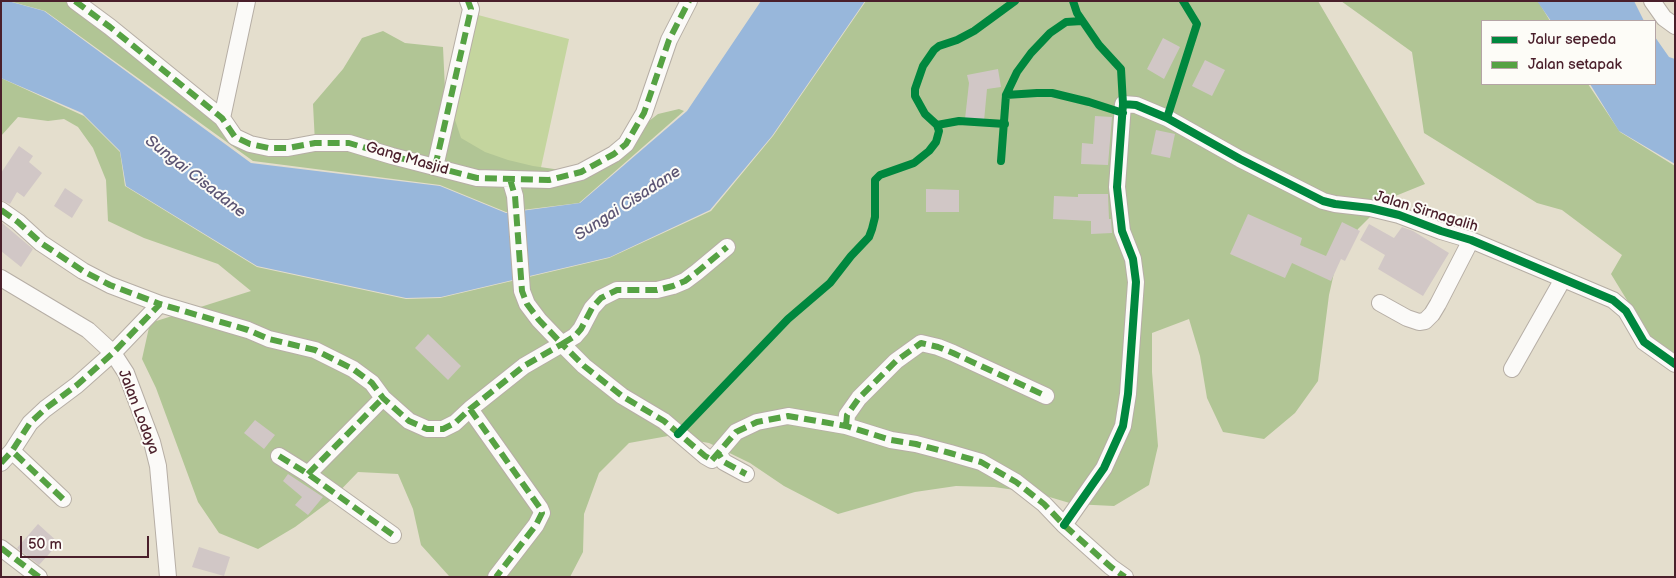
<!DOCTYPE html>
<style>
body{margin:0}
#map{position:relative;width:1676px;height:578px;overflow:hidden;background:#e4decd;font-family:"Balsamiq Sans",sans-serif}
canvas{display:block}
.frame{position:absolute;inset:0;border:2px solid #4a1f2b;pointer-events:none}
.legend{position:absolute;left:1481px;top:20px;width:175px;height:65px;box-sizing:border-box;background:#fdfcf7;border:1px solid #b5a4a5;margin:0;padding:6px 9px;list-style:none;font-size:15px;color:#4a1f2b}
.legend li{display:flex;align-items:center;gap:10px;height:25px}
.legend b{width:25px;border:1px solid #b5a4a5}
.scale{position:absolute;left:20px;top:536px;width:129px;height:22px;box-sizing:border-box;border:2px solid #4a1f2b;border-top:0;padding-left:6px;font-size:15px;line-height:18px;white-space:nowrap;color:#4a1f2b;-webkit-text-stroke:4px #fdfcf7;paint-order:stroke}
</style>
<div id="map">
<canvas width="1676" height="578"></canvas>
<div class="frame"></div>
<ul class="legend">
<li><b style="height:6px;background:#00873e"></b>Jalur sepeda</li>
<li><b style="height:6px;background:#56a243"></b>Jalan setapak</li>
</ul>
<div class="scale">50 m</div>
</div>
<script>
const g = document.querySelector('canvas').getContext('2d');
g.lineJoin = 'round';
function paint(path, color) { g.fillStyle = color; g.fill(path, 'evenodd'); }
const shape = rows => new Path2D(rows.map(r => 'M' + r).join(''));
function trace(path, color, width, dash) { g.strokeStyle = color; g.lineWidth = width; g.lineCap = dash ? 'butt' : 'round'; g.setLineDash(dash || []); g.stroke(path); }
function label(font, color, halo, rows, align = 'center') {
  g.font = font + ' "Balsamiq Sans",sans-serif'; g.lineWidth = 4; g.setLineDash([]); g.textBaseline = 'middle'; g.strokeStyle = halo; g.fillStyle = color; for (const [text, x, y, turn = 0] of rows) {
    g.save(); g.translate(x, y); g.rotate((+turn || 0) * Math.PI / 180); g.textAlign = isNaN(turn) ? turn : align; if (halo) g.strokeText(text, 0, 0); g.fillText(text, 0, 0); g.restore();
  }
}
const green = shape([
 [478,15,569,39,540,172,443,156]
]);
const forest = shape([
 [9,1,74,1,250,144,315,143,313,104,343,69,362,38,383,31,405,43,443,47,445,90,461,138,485,152,508,160,533,166,582,173,658,114,679,109,684,111,579,203,506,212,440,185,253,161,45,11],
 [866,1,1318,1,1425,184,1388,199,1358,229,1336,264,1329,295,1318,381,1295,413,1264,439,1223,432,1207,398,1200,356,1189,319,1152,333,1152,372,1158,446,1149,485,1114,506,1073,504,1036,493,994,487,956,486,915,492,838,514,784,486,750,463,709,443,668,436,629,443,599,473,584,514,583,552,570,577,449,576,421,545,413,509,398,474,358,472,330,501,295,527,258,549,219,533,198,502,156,388,142,359,150,323,251,291,218,264,144,238,108,221,106,180,93,148,78,127,64,119,48,121,18,117,1,136,1,78,84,116,120,152,125,186,257,267,406,299,440,298,609,258,711,211,773,136],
 [1341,1,1538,1,1550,21,1482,21,1482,84,1588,84,1620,132,1675,166,1675,358,1655,346,1611,274,1622,255,1562,210,1537,203,1424,133,1412,52]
]);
const water = shape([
 [1,1,8,1,44,11,251,163,440,186,506,213,580,203,687,111,761,1,865,1,772,136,710,210,610,257,441,297,406,298,257,266,126,186,120,151,82,113,1,78],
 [1537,1,1634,1,1644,21,1551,21],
 [1655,37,1669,57,1675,59,1675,164,1619,131,1590,84,1655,84]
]);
const building = shape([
 [1163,38,1180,47,1164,79,1147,69],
 [1205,60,1225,70,1212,96,1192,86],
 [998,69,1001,87,987,89,984,121,965,119,969,83,967,75],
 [1095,116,1112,117,1108,165,1081,164,1082,143,1093,144],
 [1156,130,1175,134,1170,158,1151,154],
 [19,146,33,156,29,162,42,173,24,197,17,192,10,204,1,200,1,173],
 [65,188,83,200,72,218,54,206],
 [926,189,959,190,959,212,926,212],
 [1078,194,1108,194,1109,219,1111,219,1112,233,1091,234,1091,221,1053,219,1054,196,1078,197],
 [1248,214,1302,238,1300,245,1326,256,1342,222,1360,231,1345,261,1341,259,1331,281,1292,263,1285,278,1230,254],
 [1,222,33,249,21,267,1,251],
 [1369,224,1394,238,1402,227,1413,231,1449,253,1423,296,1378,269,1385,255,1360,240],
 [428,334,461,366,448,380,415,348],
 [255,420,275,435,264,449,244,433],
 [288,474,323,497,308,515,295,505,302,497,283,481],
 [38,524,59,543,39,565,17,548],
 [199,547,230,557,224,576,192,567]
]);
const street = shape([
 [75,1,110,27,222,118,235,137,250,144,269,148,288,148,315,143,349,143,392,156,477,178,549,180,581,172,614,154,626,144,644,113,669,40,689,1],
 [1652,1,1664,18,1675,26],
 [222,118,247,1],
 [435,167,471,9,468,1],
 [510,179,515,196,522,291,527,304,539,320,562,344,575,336,581,329,592,308,601,298,617,290,657,290,673,286,685,281,697,272,727,247],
 [1,210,18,222,41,243,83,271,110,285,160,304],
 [1,278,88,330,113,353,126,373,152,442,158,466,168,577],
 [1380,303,1407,318,1419,322,1425,321,1432,314,1438,304,1471,240],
 [1512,369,1563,279],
 [470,409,540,508,542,513,536,525,496,577],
 [846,426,847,415,859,398,896,361,921,343,938,347,953,353,1046,396],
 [279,456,308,474,393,535],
 [712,460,736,432,757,422,788,416,846,426,891,440,916,444,950,453,981,462,1016,482,1044,504,1064,525,1111,567,1125,577],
 [712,460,718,453,724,462,746,474],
 [1,463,12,451],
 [308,474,383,398],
 [63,499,12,451,30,423,45,409,77,385,113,353,160,304,248,330,269,339,315,350,353,369,372,383,383,398,409,421,427,429,443,429,455,423,470,409,524,366,562,344,584,366,622,396,664,421,705,456,712,460],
 [1064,525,1104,468,1123,426,1128,394,1136,282,1133,259,1122,231,1117,187,1123,104,1136,105,1167,118,1240,159,1323,201,1335,204,1370,208,1399,215,1441,231,1471,240,1613,300,1626,311,1644,342,1675,364],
 [1,548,39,577]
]);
const quiet = shape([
 [75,1,110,27,222,118,235,137,250,144,269,148,288,148,315,143,349,143,392,156,477,178,549,180,581,172,614,154,626,144,644,113,669,40,689,1],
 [435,167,471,9,468,1],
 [510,179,515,196,522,291,527,304,539,320,562,344,575,336,581,329,592,308,601,298,617,290,657,290,673,286,685,281,697,272,727,247],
 [1,210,18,222,41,243,83,271,110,285,160,304],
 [470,409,540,508,542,513,536,525,496,577],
 [846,426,847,415,859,398,896,361,921,343,938,347,953,353,1046,396],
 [279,456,308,474,393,535],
 [714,458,718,453,724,462,746,474],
 [712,460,736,432,757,422,788,416,846,426,891,440,916,444,950,453,981,462,1016,482,1044,504,1064,525,1111,567,1125,577],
 [1,463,12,451],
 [308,474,383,398],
 [63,499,12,451,30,423,45,409,77,385,113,353,160,304,248,330,269,339,315,350,353,369,372,383,383,398,409,421,427,429,443,429,455,423,470,409,524,366,562,344,584,366,622,396,664,421,705,456,712,460],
 [1,548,39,577]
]);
const cycleway = shape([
 [1082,21,1066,22,1050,33,1031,53,1017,72,1006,95,1037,93,1052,93,1089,102,1123,113],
 [1123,104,1136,105,1167,118,1240,159,1323,201,1335,204,1370,208,1399,215,1441,231,1471,240,1613,300,1626,311,1644,342,1675,364],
 [1167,118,1197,24,1183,1],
 [937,125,959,121,1005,124],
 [1001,161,1006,95],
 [678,434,788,319,830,283,851,256,869,237,872,229,875,217,875,180,880,175,914,163,929,151,936,142,939,131,937,125,925,114,915,96,915,89,923,66,934,50,939,46,957,40,974,31,1015,1],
 [1064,525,1104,468,1123,426,1128,394,1136,282,1133,259,1122,231,1117,187,1123,104,1121,69,1099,45,1077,13,1073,1]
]);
const streetNames = [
 ["Gang Masjid",407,159,16],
 ["Jalan Sirnagalih",1426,212,17],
 ["Jalan Lodaya",138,412,69]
];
const waterNames = [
 ["Sungai Cisadane",195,177,38],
 ["Sungai Cisadane",628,204,-33]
];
paint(green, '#c4d59e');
paint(forest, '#b1c595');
paint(water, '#98b7db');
paint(building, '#d1c7c6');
trace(street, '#b6aea5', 18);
trace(street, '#fbfaf8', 16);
trace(quiet, '#56a243', 6, [12, 6]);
trace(cycleway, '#00873e', 8);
label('15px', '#4a1f2b', '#fdfcf7', streetNames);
label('italic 16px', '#5c5574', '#fdfcf7', waterNames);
</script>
